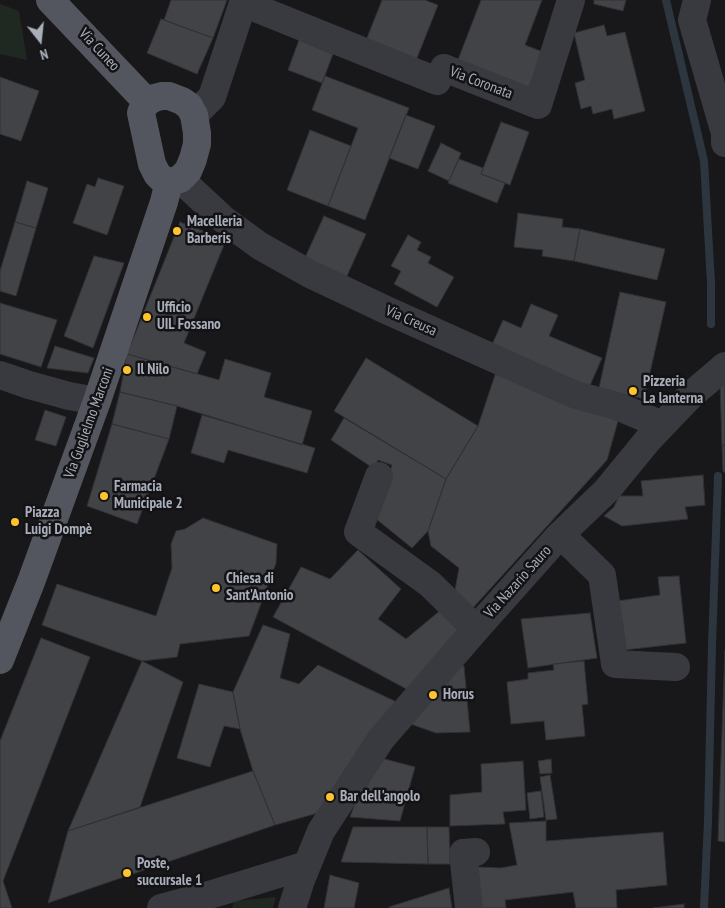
<!DOCTYPE html>
<meta charset="utf-8">
<style>
body{margin:0}
#map{position:relative;width:725px;height:908px;overflow:hidden;background:#18181a;font-family:"PT Sans Narrow",sans-serif}
canvas{display:block}
.north{position:absolute;left:15px;top:15px;width:50px;height:50px;-webkit-text-stroke:4px #131315;paint-order:stroke;rotate:164deg;font-size:14px;font-weight:700;line-height:20px;text-align:center;color:#a9aebb}
.north::after{content:'';display:block;margin:auto;width:18px;height:22px;background:#a9aebb;clip-path:polygon(50% 0,100% 100%,50% 72%,0 100%)}
</style>
<div id="map">
<canvas width="725" height="908"></canvas>
<div class="north">N</div>
</div>
<script>
const g = document.querySelector('canvas').getContext('2d');
g.lineJoin = 'round';
function paint(path, color) { g.fillStyle = color; g.fill(path, 'evenodd'); }
const shape = rows => new Path2D(rows.map(r => 'M' + r).join(''));
function trace(path, color, width, dash) { g.strokeStyle = color; g.lineWidth = width; g.lineCap = dash ? 'butt' : 'round'; g.setLineDash(dash || []); g.stroke(path); }
function label(font, color, halo, rows, align = 'center') {
  g.font = font + ' "PT Sans Narrow",sans-serif'; g.lineWidth = 5; g.setLineDash([]); g.textBaseline = 'middle'; g.strokeStyle = halo; g.fillStyle = color; for (const [text, x, y, turn = 0] of rows) {
    g.save(); g.translate(x, y); g.rotate((+turn || 0) * Math.PI / 180); g.textAlign = isNaN(turn) ? turn : align; if (halo) g.strokeText(text, 0, 0); g.fillText(text, 0, 0); g.restore();
  }
}
const green = shape([
 [0,4,19,11,27,60,0,54],
 [276,897,273,908,232,908,234,901]
]);
const stream = shape([
 [666,0,704,161,711,283,711,324],
 [704,908,708,821,712,645,718,476]
]);
const building = shape([
 [171,0,227,0,213,38,164,20,171,0],
 [382,0,425,0,438,5,415,63,365,43,382,0],
 [481,0,542,0,525,45,543,52,527,92,456,65,481,0],
 [594,0,626,0,623,11,594,4,594,0],
 [161,19,213,38,197,74,147,53,161,19],
 [604,25,607,36,625,32,645,111,614,119,612,109,593,114,591,106,581,109,575,83,585,80,574,33,604,25],
 [299,40,333,54,322,83,288,70,299,40],
 [325,76,409,108,365,220,328,206,358,128,312,110,325,76],
 [0,77,39,91,21,141,0,134,0,77],
 [406,115,435,126,418,169,389,158,406,115],
 [501,122,529,132,510,185,481,174,501,122],
 [310,130,351,146,328,206,287,190,310,130],
 [441,143,461,153,449,181,428,171,441,143],
 [459,159,483,168,481,174,505,183,497,203,448,183,459,159],
 [98,178,124,186,107,235,73,223,87,184,95,187,98,178],
 [27,181,48,188,36,228,15,222,27,181],
 [518,213,563,219,562,227,580,229,574,261,542,256,543,250,514,247,518,213],
 [324,216,366,234,346,278,304,260,324,216],
 [15,222,36,228,16,296,0,291,0,271,15,222],
 [180,222,226,240,184,343,206,352,197,374,127,354,180,222],
 [580,229,665,249,657,280,574,261,580,229],
 [408,235,421,242,417,250,431,257,428,263,454,277,437,307,394,284,401,271,391,266,408,235],
 [94,256,124,263,93,348,64,336,94,256],
 [620,292,666,302,644,399,599,388,620,292],
 [0,303,57,320,41,367,0,354,0,303],
 [531,304,558,315,549,336,602,358,588,390,491,347,503,320,521,328,531,304],
 [55,346,94,358,88,373,47,368,55,346],
 [127,354,219,380,225,359,271,373,264,397,312,411,302,445,177,406,120,392,127,354],
 [366,358,478,426,446,479,334,411,366,358],
 [496,372,618,421,607,460,470,611,454,596,459,568,431,546,428,531,446,479,478,426,496,372],
 [725,379,725,445,722,446,720,383,725,379],
 [120,392,177,406,169,439,112,424,120,392],
 [45,410,66,417,56,446,35,440,45,410],
 [202,415,315,448,307,473,228,450,224,463,191,453,202,415],
 [344,418,446,479,428,531,412,548,375,518,392,465,378,460,373,468,331,440,344,418],
 [112,424,169,439,137,524,87,506,112,424],
 [725,445,725,473,723,471,722,446,725,445],
 [703,475,705,505,685,507,688,519,622,526,604,516,614,507,619,496,643,496,641,481,703,475],
 [203,518,277,544,276,563,249,636,180,644,177,657,142,661,42,625,57,584,156,616,172,568,171,544,176,531,185,529,203,518],
 [358,550,401,589,378,619,406,639,442,609,466,631,412,692,273,617,301,567,330,579,358,550],
 [679,576,686,643,615,651,610,602,660,595,658,577,679,576],
 [590,613,597,658,528,668,521,619,590,613],
 [263,625,290,634,280,678,299,684,318,665,403,705,332,809,275,825,253,771,240,729,233,692,263,625],
 [41,638,90,657,3,881,12,908,0,908,0,741,41,638],
 [725,650,725,842,718,841,725,650],
 [142,661,183,682,140,807,68,831,142,661],
 [584,661,588,704,582,705,585,736,546,740,544,721,511,724,507,682,528,679,528,673,554,670,553,664,584,661],
 [455,664,464,666,470,732,436,733,405,722,455,664],
 [199,684,233,692,240,729,224,726,210,767,177,758,199,684],
 [381,758,415,767,400,821,350,817,362,785,381,758],
 [551,759,552,773,540,774,538,761,551,759],
 [523,761,526,810,503,812,505,824,450,826,450,795,482,792,481,764,523,761],
 [253,771,275,825,48,903,68,831,253,771],
 [550,775,557,819,546,820,540,777,550,775],
 [541,791,544,817,530,819,527,793,541,791],
 [546,821,546,841,663,832,667,885,616,890,617,908,576,908,573,892,505,900,506,908,480,908,477,867,501,868,517,865,509,823,546,821],
 [353,827,427,827,428,864,341,862,353,827],
 [427,827,449,827,450,864,428,864,427,827],
 [330,875,359,883,354,908,324,908,330,875],
 [449,888,452,908,390,908,389,907,449,888],
 [684,904,684,908,653,908,684,904]
]);
const minor = shape([
 [697,0,692,20,725,133,725,143],
 [243,3,437,81,444,68,538,105,571,0],
 [194,115,212,97,244,0],
 [180,179,223,219,260,246,310,274,384,309,553,385,576,395,617,406,662,425],
 [0,375,29,385,69,396,97,401],
 [379,476,358,532,430,584,476,629],
 [559,536,569,543,602,575,615,664,676,667],
 [161,908,216,893,307,865],
 [292,908,301,880,321,831,381,739,476,629,559,536,607,490,648,440,691,395,725,366],
 [469,908,463,853,476,852]
]);
const major = shape([
 [50,0,147,102],
 [162,96,169,96,182,101,189,106,194,115,197,133,197,144,193,159,188,171,180,179,169,182,162,179,157,174,152,164,141,113,143,108,147,102,154,98,162,96],
 [0,660,31,582,97,401,164,202,169,182]
]);
const markers = [
 [177,231,5,"#fdc42d"],
 [147,317,5,"#fdc42d"],
 [127,370,5,"#fdc42d"],
 [633,391,5,"#fdc42d"],
 [104,496,5,"#fdc42d"],
 [15,522,5,"#fdc42d"],
 [216,588,5,"#fdc42d"],
 [433,695,5,"#fdc42d"],
 [330,797,5,"#fdc42d"],
 [127,873,5,"#fdc42d"]
];
const streetNames = [
 ["Via Cuneo",99,50,47],
 ["Via Coronata",481,83,21],
 ["Via Creusa",411,321,24],
 ["Via Guglielmo Marconi",89,423,-70],
 ["Via Nazario Sauro",518,582,-48]
];
const poiNames = [
 ["Macelleria",187,222],
 ["Barberis",187,239],
 ["Ufficio",157,308],
 ["UIL Fossano",157,325],
 ["Il Nilo",137,370],
 ["Pizzeria",643,382],
 ["La lanterna",643,399],
 ["Farmacia",114,487],
 ["Municipale 2",114,504],
 ["Piazza",25,513],
 ["Luigi Dompè",25,530],
 ["Chiesa di",226,579],
 ["Sant'Antonio",226,596],
 ["Horus",443,695],
 ["Bar dell'angolo",340,797],
 ["Poste,",137,864],
 ["succursale 1",137,881]
];
paint(green, '#1f2921');
trace(stream, '#2d363f', 8);
paint(building, '#424347');
trace(building, '#323236', 1);
trace(minor, '#393940', 28);
trace(major, '#54565f', 28);
for (const [x, y, r, color] of markers) { const dot = new Path2D(); dot.arc(x, y, r, 0, 2 * Math.PI); g.fillStyle = color; g.fill(dot); trace(dot, '#131315', 2); }
label('15px', '#a9aebb', '#131315', streetNames);
label('bold 15px', '#a9aebb', '#131315', poiNames, 'left');
</script>
